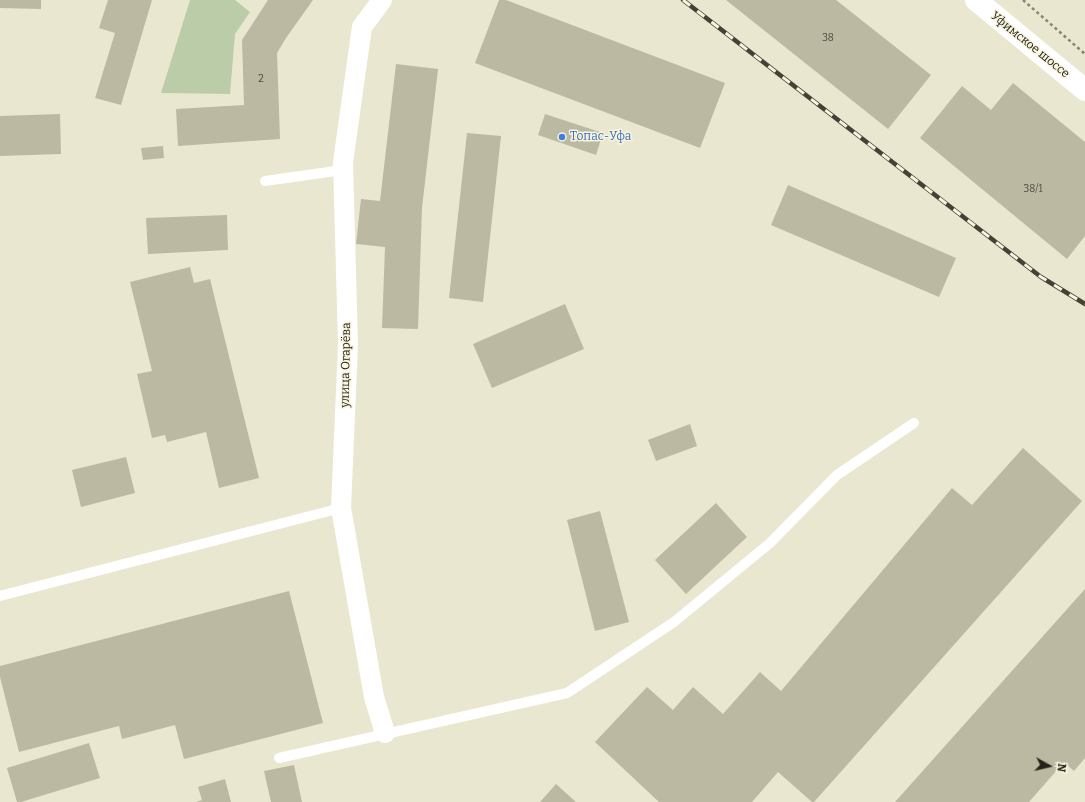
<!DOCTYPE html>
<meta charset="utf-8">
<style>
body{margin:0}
#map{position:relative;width:1085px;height:802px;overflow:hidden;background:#eae7d0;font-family:Bitter,serif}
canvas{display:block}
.north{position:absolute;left:1029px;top:746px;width:40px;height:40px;-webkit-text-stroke:3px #f8f4dd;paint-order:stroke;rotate:98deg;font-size:11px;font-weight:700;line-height:16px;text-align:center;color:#25231b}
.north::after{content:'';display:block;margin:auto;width:14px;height:18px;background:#25231b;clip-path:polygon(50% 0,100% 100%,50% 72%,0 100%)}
</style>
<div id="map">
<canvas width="1085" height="802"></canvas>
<div class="north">N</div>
</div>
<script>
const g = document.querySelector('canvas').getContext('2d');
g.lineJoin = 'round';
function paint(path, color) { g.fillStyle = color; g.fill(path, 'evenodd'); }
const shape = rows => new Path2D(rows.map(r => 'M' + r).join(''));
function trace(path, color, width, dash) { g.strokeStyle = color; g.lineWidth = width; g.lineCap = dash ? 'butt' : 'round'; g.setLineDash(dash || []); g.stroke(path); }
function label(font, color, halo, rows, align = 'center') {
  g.font = font + ' Bitter,serif'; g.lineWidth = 3; g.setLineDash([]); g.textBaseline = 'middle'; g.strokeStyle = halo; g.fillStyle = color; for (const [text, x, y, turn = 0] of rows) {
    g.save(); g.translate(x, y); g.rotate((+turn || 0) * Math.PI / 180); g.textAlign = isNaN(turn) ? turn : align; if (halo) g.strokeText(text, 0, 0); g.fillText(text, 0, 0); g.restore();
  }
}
const green = shape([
 [190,0,235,0,250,12,235,34,230,94,161,93]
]);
const building = shape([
 [0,0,41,0,41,9,0,8],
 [108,0,152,0,121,105,95,98,115,33,99,28],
 [268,0,313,0,286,38,277,53,280,139,178,146,176,109,244,105,242,40],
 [499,0,506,0,725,83,700,148,475,63],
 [726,0,836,0,931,75,888,129],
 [396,64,438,69,422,208,418,329,382,328,385,247,356,244,361,199,380,201],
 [1013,83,1085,142,1085,236,1067,259,920,138,962,86,991,110],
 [60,114,61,154,0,156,0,116],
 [545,114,603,133,596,155,538,135],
 [467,133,501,136,483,302,449,298],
 [163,146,164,158,143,160,141,148],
 [788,185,956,258,939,297,771,225],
 [227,215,228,250,148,254,146,218],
 [190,267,194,283,210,279,259,478,219,488,206,432,167,442,165,435,152,438,137,374,152,371,130,282],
 [565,304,584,349,492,388,473,344],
 [690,424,697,446,656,461,648,440],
 [1023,448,1082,501,814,802,812,802,778,772,752,802,659,802,595,742,647,687,673,710,693,687,723,714,760,672,781,691,952,488,972,505],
 [126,457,135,493,81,507,72,470],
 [716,503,747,537,686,594,655,560],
 [600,511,629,622,595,631,567,520],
 [1085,589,1085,758,1074,771,1064,762,1029,802,895,802],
 [289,591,323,723,184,759,175,725,122,739,119,726,19,752,0,677,0,666],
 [89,743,100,778,21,802,17,802,7,768],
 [294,765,302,802,271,802,264,771],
 [225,779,231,802,196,802,202,800,198,787],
 [556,784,576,802,540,802]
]);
const path = shape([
 [1023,0,1085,54]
]);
const lane = shape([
 [265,181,343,170],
 [0,596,341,508],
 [279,758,567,693,674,622,770,543,837,475,914,423]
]);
const street = shape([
 [382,0,362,27,343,162,348,344,341,508,374,697,385,733]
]);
const secondary = shape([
 [976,0,1085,90]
]);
const rail = shape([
 [683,0,1041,277,1085,304]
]);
const markers = [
 [562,137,4,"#3f7fe0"]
];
const numberNames = [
 ["38",828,38],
 ["2",261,79],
 ["38/1",1033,189]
];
const streetNames = [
 ["Уфимское шоссе",1030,45,39],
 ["улица Огарёва",346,365,-89]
];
const shopNames = [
 ["Топас-Уфа",570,137]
];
paint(green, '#bbcca9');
paint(building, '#bcb9a3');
trace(path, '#878475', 2.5, [3, 3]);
trace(lane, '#fff', 10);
trace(street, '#fff', 20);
trace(secondary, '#fff', 22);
trace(rail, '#444238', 4.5);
trace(rail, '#f8f4dd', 3, [9]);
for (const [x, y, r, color] of markers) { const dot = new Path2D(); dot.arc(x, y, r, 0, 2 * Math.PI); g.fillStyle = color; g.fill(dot); trace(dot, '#f8f4dd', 1.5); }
label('10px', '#4b483d', null, numberNames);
label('12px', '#25231b', '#f8f4dd', streetNames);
label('12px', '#366cbe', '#f8f4dd', shopNames, 'left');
</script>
